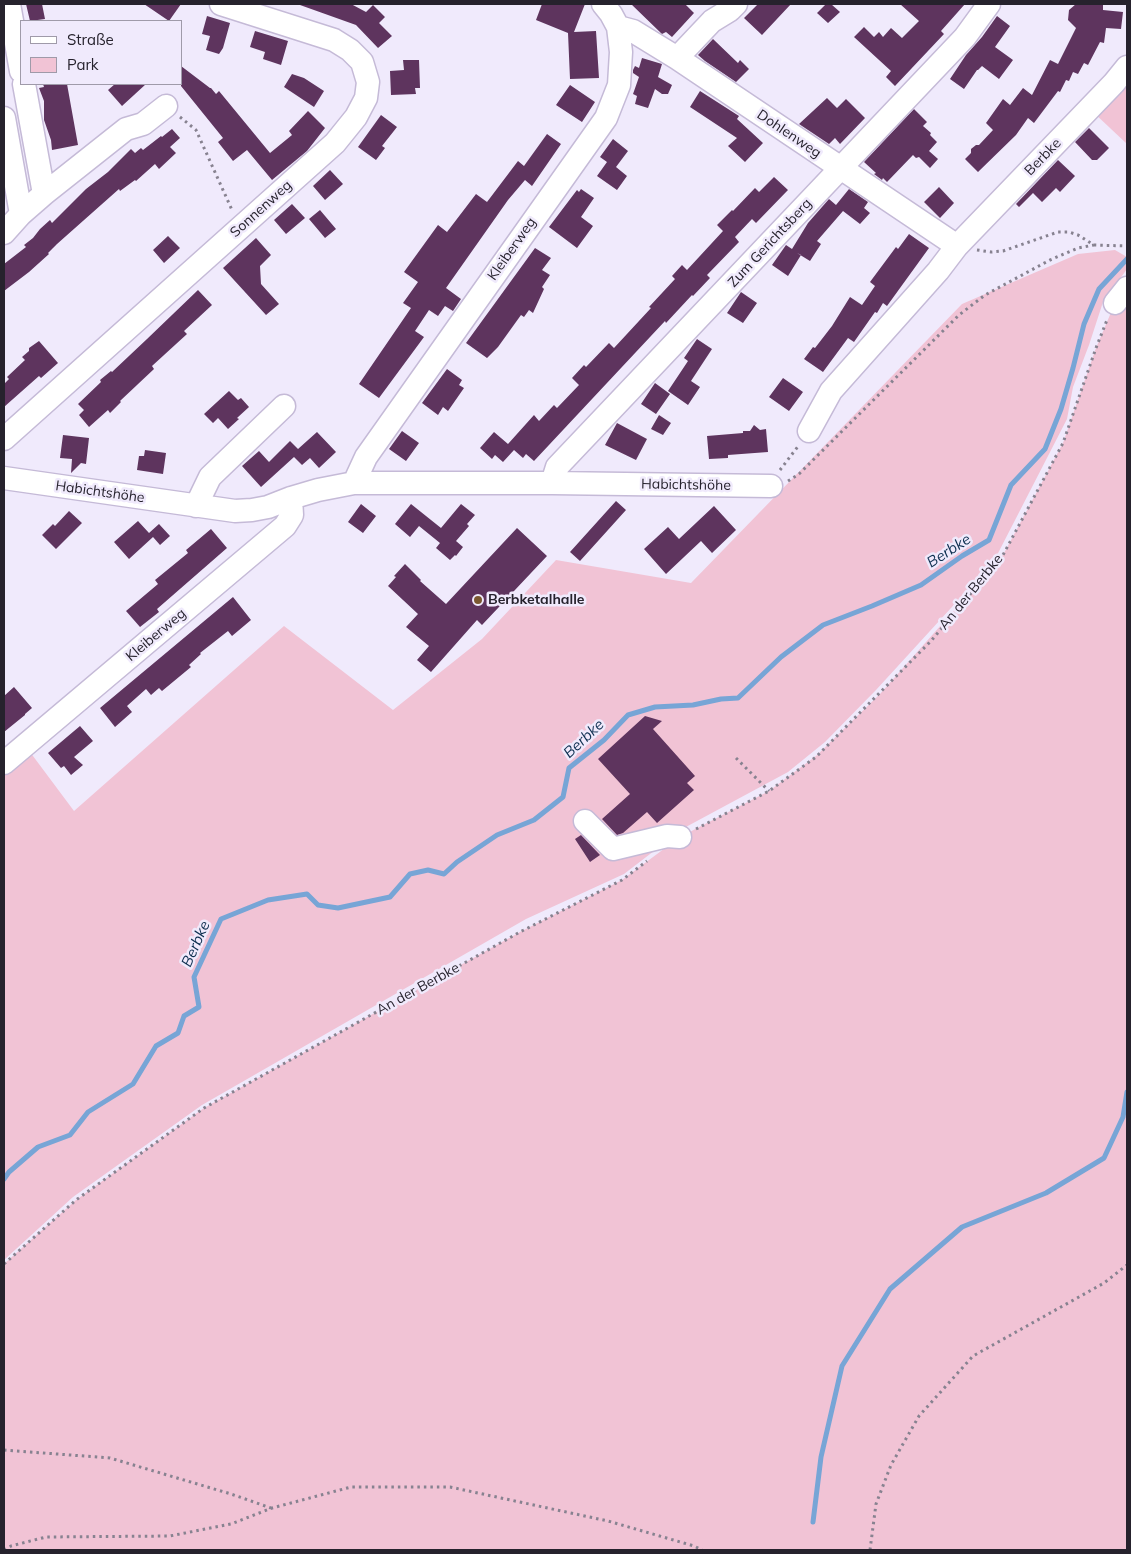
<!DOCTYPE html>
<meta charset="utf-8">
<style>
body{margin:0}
#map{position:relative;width:1131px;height:1554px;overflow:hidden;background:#f0eafc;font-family:Mulish,sans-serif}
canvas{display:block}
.frame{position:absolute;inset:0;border:5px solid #26222d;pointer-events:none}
.legend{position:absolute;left:20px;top:20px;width:162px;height:65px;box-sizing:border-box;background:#f0eafc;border:1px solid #9f9aa9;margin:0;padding:6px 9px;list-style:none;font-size:15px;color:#26222d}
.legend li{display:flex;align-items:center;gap:10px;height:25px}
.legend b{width:25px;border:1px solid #9f9aa9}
</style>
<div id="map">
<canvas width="1131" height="1554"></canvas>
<div class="frame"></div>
<ul class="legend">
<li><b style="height:6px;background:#fff"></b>Straße</li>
<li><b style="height:14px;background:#f1c3d5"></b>Park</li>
</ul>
</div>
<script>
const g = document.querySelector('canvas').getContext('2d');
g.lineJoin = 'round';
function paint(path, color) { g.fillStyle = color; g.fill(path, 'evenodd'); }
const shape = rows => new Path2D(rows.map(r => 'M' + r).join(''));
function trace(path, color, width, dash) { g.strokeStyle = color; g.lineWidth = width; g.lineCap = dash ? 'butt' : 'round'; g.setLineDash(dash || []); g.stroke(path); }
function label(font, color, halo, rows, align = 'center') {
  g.font = font + ' Mulish,sans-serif'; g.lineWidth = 5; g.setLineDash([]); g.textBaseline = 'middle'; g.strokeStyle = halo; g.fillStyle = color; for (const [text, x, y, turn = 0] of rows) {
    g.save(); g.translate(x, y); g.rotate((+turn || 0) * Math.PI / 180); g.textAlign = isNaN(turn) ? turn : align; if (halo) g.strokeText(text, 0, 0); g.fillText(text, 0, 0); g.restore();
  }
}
const green = shape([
 [1127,76,1127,144,1093,112],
 [1115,250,1127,257,1127,269,1103,302,1089,345,1073,387,1067,419,994,561,876,690,825,742,788,772,684,828,624,874,526,919,202,1105,73,1197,4,1260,4,775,30,752,74,811,284,626,393,710,482,639,556,560,691,583,962,304,1078,254],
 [1127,293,1127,1550,4,1550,4,1264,76,1200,204,1108,520,932,622,880,680,837,769,791,816,756,880,694,1003,555,1063,443,1096,348,1115,303]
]);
const stream = shape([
 [4,1179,9,1172,38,1147,70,1135,88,1112,133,1084,156,1046,178,1033,184,1016,199,1007,194,977,221,919,268,900,307,894,318,905,338,908,390,897,410,874,428,870,444,874,457,862,497,835,534,820,563,797,569,768,604,740,628,715,655,707,693,705,721,699,738,698,781,657,823,625,872,606,921,585,962,556,989,540,1011,485,1045,449,1061,409,1073,368,1084,324,1099,289,1127,259],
 [813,1522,821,1457,842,1366,890,1289,962,1227,1046,1193,1104,1158,1123,1117,1127,1092]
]);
const building = shape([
 [26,4,42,4,45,19,30,21],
 [144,4,181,4,169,21],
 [301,4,351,4,366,12,373,5,385,17,379,23,392,36,378,48,356,25,300,5],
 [542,4,585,4,574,32,596,31,599,78,570,79,568,33,536,20],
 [631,4,685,4,694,13,672,37,666,32,662,34],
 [758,4,791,4,762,35,744,18],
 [826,4,831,4,840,12,828,23,817,13],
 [900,4,965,4,941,31,944,34,895,86,886,77,891,71,854,37,864,27,874,37,879,32,883,37,891,28,902,38,919,21],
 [1076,4,1103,4,1103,10,1123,12,1121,29,1106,28,1104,43,1100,42,1088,65,1084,63,1078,74,1073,72,1069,81,1066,80,1060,92,1058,91,1034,123,1028,118,1016,135,978,172,965,159,971,153,971,149,976,145,979,145,993,130,986,123,1003,99,1010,105,1023,88,1032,95,1050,60,1058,64,1076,28,1068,20,1069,10],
 [207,16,230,23,223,48,219,54,206,50,210,36,202,34],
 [997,16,1010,26,995,47,1013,60,999,79,982,66,978,70,977,70,964,89,950,79,966,55,982,37],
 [255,31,288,41,281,65,263,59,265,52,250,47],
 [713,39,738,63,740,60,749,69,736,82,705,61,698,55],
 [642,58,662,64,658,77,672,85,668,94,662,94,655,89,648,108,635,104,637,96,633,94,639,77,633,73,633,70,635,66,639,68],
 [403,60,419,60,420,88,415,88,416,94,391,95,390,71,404,70],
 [181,66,210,88,211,88,216,94,219,91,270,153,292,135,289,131,308,111,325,128,307,151,272,180,247,150,233,161,218,142,223,138,181,86],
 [292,74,304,78,324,91,314,107,284,87],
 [43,84,67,84,78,145,52,150,51,140,44,120,44,101,39,88,44,87],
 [115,84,146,84,122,106,108,90],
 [570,85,595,102,582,122,556,105],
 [700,91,739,116,737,119,763,143,745,162,728,146,737,138,690,107],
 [827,98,837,108,846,99,865,118,840,144,835,138,829,144,799,124],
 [914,109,927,122,923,126,931,133,930,135,937,142,929,151,938,159,930,168,919,157,916,158,913,155,887,182,883,178,882,180,874,174,876,173,864,162],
 [381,115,397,127,382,146,385,148,376,160,358,147],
 [1089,128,1109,148,1097,160,1092,160,1075,142],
 [172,129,180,138,170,147,176,153,159,169,155,164,136,181,135,180,120,191,119,189,57,244,48,253,49,254,29,272,4,291,4,264,26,247,24,245,33,238,40,229,50,220,52,223,86,189,108,172,131,149,135,153,141,148,143,150,161,136,162,137],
 [547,134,561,144,532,186,525,180,508,200,446,288,461,299,453,311,445,306,438,316,429,310,415,331,424,337,379,398,359,384,411,308,403,303,418,282,404,272,438,225,447,232,476,194,487,202,518,161,524,166],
 [613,139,628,151,616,167,627,176,617,190,597,176,607,162,600,157],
 [1058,160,1075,176,1060,192,1056,188,1042,202,1033,193,1019,207,1016,204],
 [330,170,343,184,325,200,313,186],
 [774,177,788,190,756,223,752,219,735,237,739,242,707,275,710,278,693,296,692,295,666,323,665,321,534,461,526,454,523,458,514,450,503,462,495,455,492,459,480,448,494,432,508,444,534,415,539,421,554,405,557,408,579,385,572,378,584,365,586,367,609,343,614,348,651,308,649,307,675,279,672,276,682,265,687,270,723,231,717,225,732,210,733,211,755,188,759,192],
 [939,187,954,203,940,218,924,202],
 [581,189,594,198,581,217,593,226,577,248,549,227,577,190,579,192],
 [849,189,868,202,864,208,870,213,860,224,843,211,817,241,821,244,810,261,797,253,801,255,788,276,772,265,786,245,792,249,808,223,829,199,836,205],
 [292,204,305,218,286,234,274,220],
 [320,210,336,229,325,238,309,219],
 [909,234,929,248,887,306,883,303,877,313,875,312,854,342,848,338,823,372,804,359,813,347,815,348,832,326,850,297,862,305,875,286,870,282,896,247,898,249],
 [168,236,180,248,164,263,153,250],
 [256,238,271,255,260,266,261,284,279,304,266,315,223,268],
 [535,248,551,258,542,270,550,275,542,287,544,289,533,313,529,310,524,317,521,315,498,347,487,358,466,343],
 [198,290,212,305,184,331,187,334,152,366,154,369,120,401,121,402,110,413,108,410,89,427,79,415,84,410,78,404,101,382,100,380,111,371,112,372,147,339],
 [741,292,757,303,743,323,727,313],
 [697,339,712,349,691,381,700,387,688,405,668,391,688,361,684,358],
 [39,341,58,363,41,378,39,376,4,407,4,384,9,379,7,377,25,360,22,357,29,351,29,348],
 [447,369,462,380,459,385,464,388,448,411,443,407,438,415,422,403],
 [783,378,803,392,789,411,769,397],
 [655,383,670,394,656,414,641,404],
 [229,391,238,400,241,398,249,407,237,418,239,419,228,429,218,418,213,423,204,414],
 [659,415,671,423,663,435,651,429],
 [617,423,647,439,636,460,605,445],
 [754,425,760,430,766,429,768,452,728,455,728,458,709,459,707,436,743,433,743,431,750,431],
 [402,431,419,443,406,461,389,449],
 [317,432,336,452,319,468,310,458,302,465,294,457,261,487,242,466,259,451,269,462,290,441,298,449],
 [63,435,89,438,86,464,81,463,71,473,72,459,60,458],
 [145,450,166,453,163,474,137,470,139,456,144,456],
 [616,501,626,510,580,561,570,552],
 [361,504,376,516,363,533,348,522],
 [411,504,441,528,461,504,475,515,467,524,469,526,456,541,463,547,456,556,455,555,450,560,436,548,440,543,419,526,410,537,395,524],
 [714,506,736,530,712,553,701,541,666,574,644,549,668,527,679,539],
 [69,511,82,523,56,549,42,535,53,524,55,526],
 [138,521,149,533,159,524,170,536,160,545,153,537,129,559,114,542],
 [517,528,547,556,482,625,477,620,431,672,417,660,429,646,406,627,418,614,388,586,396,577,394,576,405,564,421,580,420,581,446,604],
 [211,529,227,548,157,609,159,612,140,627,126,611,158,584,155,580,188,553,186,550],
 [233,597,251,620,232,636,228,631,200,653,201,654,189,665,191,667,162,691,159,688,151,695,146,689,127,706,132,712,115,727,100,708],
 [14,687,32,708,25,714,25,715,4,732,4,696],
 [645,716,662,721,653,729,695,776,687,783,694,790,657,823,647,812,623,833,617,835,602,819,630,794,598,759],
 [80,726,93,741,74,757,83,765,71,775,64,766,61,768,48,753],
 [581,835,600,855,590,862,575,839]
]);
const path = shape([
 [180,117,196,130,232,210],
 [977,250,991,252,1003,251,1058,232,1069,232,1078,235,1094,245,1127,246],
 [780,470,799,445],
 [788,481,799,474,959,315,985,295,1050,260,1078,248,1094,245],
 [736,758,769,791],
 [696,829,769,791,816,757,931,641,1003,555,1063,443,1096,348,1107,320],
 [4,1264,76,1200,204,1108,520,932,622,880,647,861],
 [4,1450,110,1458,231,1494,271,1508],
 [4,1550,11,1546,46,1537,170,1536,231,1524,272,1508,351,1487,450,1487,608,1521,694,1546,702,1550],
 [870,1550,876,1504,891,1465,919,1416,973,1356,1104,1283,1127,1265]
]);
const minor = shape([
 [9,4,21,71],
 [618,27,633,31,677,58,957,246],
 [677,58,712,21,730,10,736,4],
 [24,84,44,194],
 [4,118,21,214],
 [4,233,21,214,44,194,126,129,143,124,166,106],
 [1115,303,1127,288],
 [809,431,831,391,938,271,957,246,1114,83,1127,67],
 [4,439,335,143,356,117,366,98,368,82,362,62,350,50,334,40,221,4],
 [4,478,235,511,252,510,268,507,291,498,318,490,354,483,552,483,771,486],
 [354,483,366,457,606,118,619,85,621,52,618,27,611,14,603,4],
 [552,483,557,467,965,37,989,4],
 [196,506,210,477,284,406],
 [4,763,285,526,292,515,291,498],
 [585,821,613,849,667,836,680,837]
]);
const markers = [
 [478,600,5,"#7a5830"]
];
const streetNames = [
 ["Dohlenweg",789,134,34],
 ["Berbke",1043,157,-46],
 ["Sonnenweg",261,209,-42],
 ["Zum Gerichtsberg",770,243,-47],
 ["Kleiberweg",512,249,-55],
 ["Habichtshöhe",686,485,1],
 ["Habichtshöhe",100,492,8],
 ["An der Berbke",971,592,-51],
 ["Kleiberweg",156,635,-40],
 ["An der Berbke",418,989,-29]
];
const poiNames = [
 ["Berbketalhalle",488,600]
];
const waterNames = [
 ["Berbke",949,551,-33],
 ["Berbke",584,739,-43],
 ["Berbke",196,944,-66]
];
paint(green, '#f1c3d5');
trace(stream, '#77a5d6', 5);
paint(building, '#5e345e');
trace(minor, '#c5bad7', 25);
trace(path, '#878290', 3, [2.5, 4]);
trace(minor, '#fff', 22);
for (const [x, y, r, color] of markers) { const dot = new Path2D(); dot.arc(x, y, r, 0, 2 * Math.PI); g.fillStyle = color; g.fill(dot); trace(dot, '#f0eafc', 2); }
label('14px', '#26222d', '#f0eafc', streetNames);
label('bold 14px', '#26222d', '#f0eafc', poiNames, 'left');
label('italic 15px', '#0d2e4f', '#f0eafc', waterNames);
</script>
